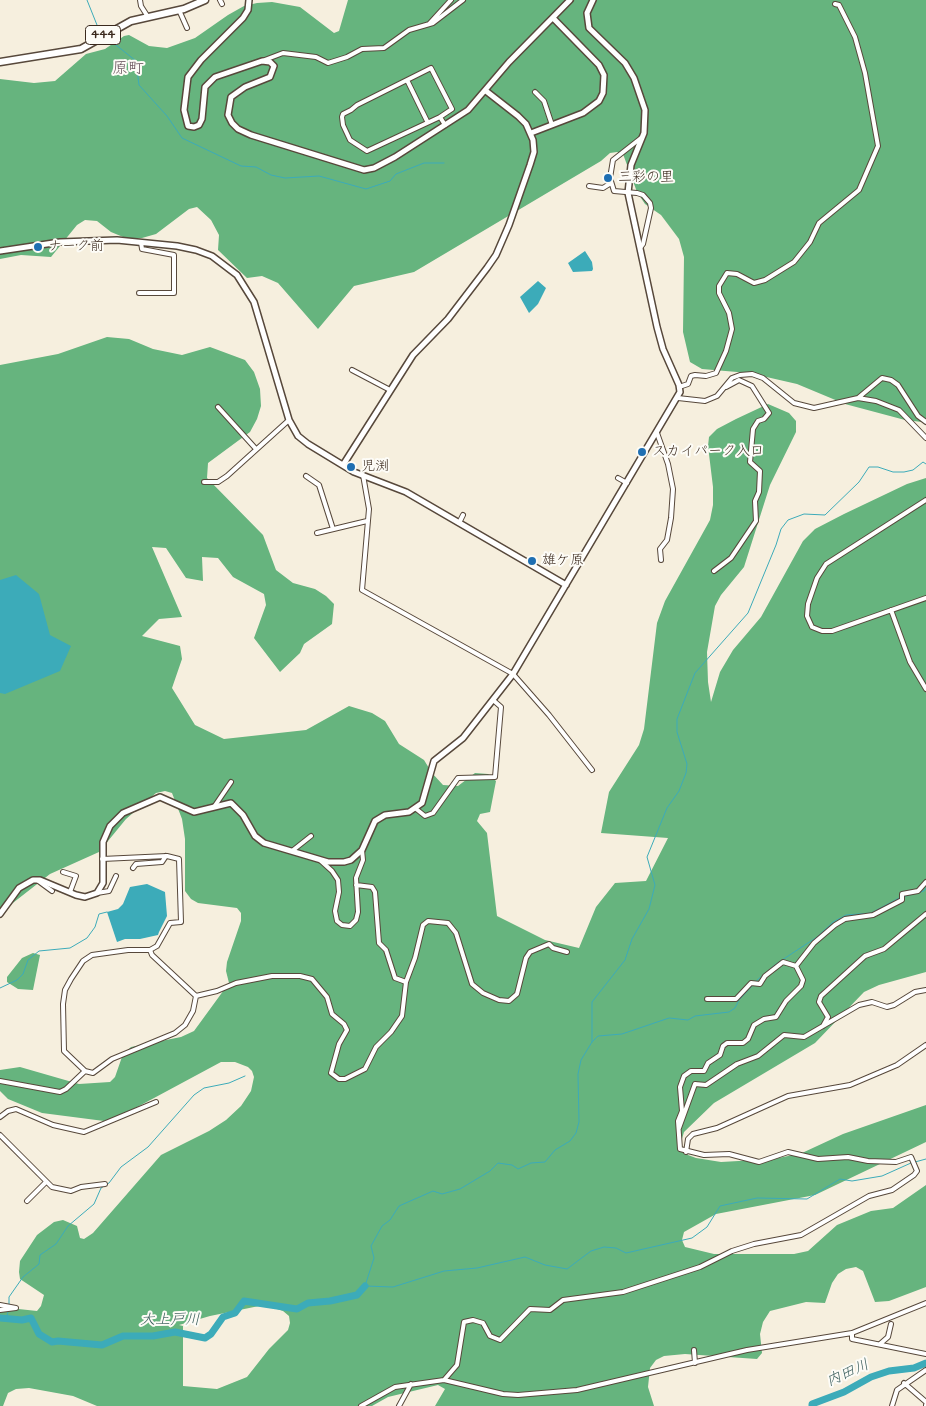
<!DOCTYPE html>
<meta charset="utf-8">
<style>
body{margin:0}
canvas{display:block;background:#f6efde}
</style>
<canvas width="926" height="1406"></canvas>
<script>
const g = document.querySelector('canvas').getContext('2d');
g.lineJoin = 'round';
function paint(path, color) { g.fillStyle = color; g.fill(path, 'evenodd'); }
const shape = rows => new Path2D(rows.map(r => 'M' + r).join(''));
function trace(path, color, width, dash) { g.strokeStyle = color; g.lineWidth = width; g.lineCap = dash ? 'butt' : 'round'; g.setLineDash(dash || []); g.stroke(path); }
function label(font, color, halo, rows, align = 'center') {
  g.font = font + ' "Architects Daughter","Klee One",sans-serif'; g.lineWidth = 4; g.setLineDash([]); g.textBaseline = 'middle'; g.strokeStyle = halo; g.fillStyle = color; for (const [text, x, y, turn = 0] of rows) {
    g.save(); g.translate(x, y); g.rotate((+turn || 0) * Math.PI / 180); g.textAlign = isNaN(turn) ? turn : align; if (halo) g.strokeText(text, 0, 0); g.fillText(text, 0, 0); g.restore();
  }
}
const forest = shape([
 [348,0,926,0,926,425,922,422,905,420,845,404,797,384,749,373,702,369,690,362,683,332,684,257,679,239,661,215,645,204,637,192,623,154,617,152,610,153,601,161,414,272,354,286,318,329,278,283,262,276,247,278,218,250,219,235,211,220,197,207,189,209,156,234,142,238,128,239,111,232,97,221,85,220,77,225,51,257,21,255,0,259,0,79,34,83,55,81,86,54,105,49,124,36,129,35,149,46,167,48,195,38,228,15,244,6,257,3,272,2,300,7,334,33,339,31],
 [107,337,129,339,153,349,182,355,210,347,245,360,254,372,260,389,261,406,257,419,250,432,208,463,207,478,263,535,276,570,293,583,315,589,326,596,334,604,332,624,304,644,300,653,280,672,254,638,266,605,264,594,233,577,218,558,202,557,203,581,186,578,166,548,152,547,182,617,159,619,142,636,180,646,182,659,172,688,195,725,224,739,306,730,349,706,372,713,385,721,399,744,424,760,432,773,443,785,458,786,475,773,488,774,496,781,490,812,480,814,477,821,487,833,497,916,545,940,579,948,596,907,615,883,646,881,668,838,601,833,609,792,639,745,644,729,657,623,665,601,710,520,713,505,713,487,708,446,709,437,717,429,736,419,768,404,789,413,796,421,796,432,770,485,744,567,721,595,715,606,707,652,708,682,711,702,720,672,733,650,761,617,803,541,815,529,844,514,907,484,926,478,926,972,879,985,864,992,815,1043,714,1103,684,1132,681,1142,683,1150,688,1155,696,1158,721,1162,774,1159,802,1153,843,1134,926,1105,926,1142,815,1195,716,1214,684,1232,682,1240,685,1247,714,1254,794,1254,808,1251,837,1225,871,1211,893,1208,926,1185,926,1287,889,1301,875,1302,863,1271,856,1267,846,1269,838,1274,832,1283,825,1303,806,1302,770,1311,763,1322,760,1334,762,1353,757,1359,685,1354,664,1356,656,1360,650,1368,648,1387,654,1406,435,1406,445,1389,438,1385,388,1397,372,1406,97,1406,73,1396,29,1388,16,1389,8,1393,3,1406,0,1406,0,1307,37,1311,41,1306,44,1295,20,1279,19,1272,20,1261,37,1235,54,1222,63,1220,77,1226,80,1238,84,1239,93,1233,161,1155,209,1131,226,1120,241,1106,251,1091,254,1077,252,1071,248,1067,235,1062,221,1062,128,1112,104,1121,42,1113,8,1099,0,1091,0,1070,20,1067,79,1084,110,1082,115,1077,123,1054,131,1047,181,1037,194,1031,229,983,226,971,227,962,241,921,241,913,237,908,198,903,191,899,185,891,185,839,182,819,172,793,165,791,156,793,126,819,99,852,50,874,0,913,0,365,58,354],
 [259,1306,271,1307,283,1311,289,1316,290,1323,288,1330,269,1349,247,1377,217,1389,183,1386,183,1326,179,1325,210,1316],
 [33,953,40,955,33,990,18,989,7,982,7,977,22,958]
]);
const water = shape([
 [585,251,592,262,593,269,592,271,573,272,568,263],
 [538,281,546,288,538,304,529,313,520,297],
 [16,575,39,594,50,635,71,646,60,671,5,694,0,693,0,580],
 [147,884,165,892,167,916,159,932,158,935,140,939,125,939,117,942,107,912,118,909,123,904,130,887]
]);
const stream = shape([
 [87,0,99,30],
 [105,41,116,45,136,61,139,85,167,116,182,138,241,166,256,167,271,175,285,178,319,176,366,189,390,181,396,174,424,163,444,163],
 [756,981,776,964,817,937,833,922,846,915,871,913,899,898,924,891,926,888],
 [754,984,739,1000,735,1008,729,1012,695,1016,688,1020,669,1018,622,1034,598,1036,592,1042,581,1060,578,1074,579,1122,576,1133,570,1141,555,1150,545,1162,531,1163,518,1169,512,1165,498,1163,490,1171,460,1189,442,1194,433,1191,399,1206,390,1220,382,1226,371,1246,374,1258,365,1286,393,1287,444,1271,477,1268,525,1257,545,1265,567,1269,591,1251,604,1247,616,1248,626,1253,692,1238,707,1227,720,1206,757,1198,807,1199,840,1179,852,1181,882,1176,911,1163],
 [0,988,17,980,23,974,28,960,39,951,70,948,87,938,95,927,99,914,107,912],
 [592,1042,592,1002,625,960,632,939,649,909,655,885,647,857,667,808,679,791,686,773,687,764,677,732,677,719,695,673,748,613,776,545,781,529,788,520,804,514,825,515,859,482,869,467,878,467,893,472,904,472,913,470,923,462,926,464],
 [915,1162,926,1159],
 [9,1305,9,1297,23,1277,39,1264,40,1255,56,1244,68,1226,94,1204,101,1188,109,1183,121,1167,148,1147,194,1095,204,1088,229,1083,245,1076],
 [7,1317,8,1311]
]);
const river = shape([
 [0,1318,22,1320,31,1318,39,1334,52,1342,58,1341,102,1345,123,1336,153,1336,175,1332,205,1338,211,1334,223,1317,235,1313,244,1301,297,1309,308,1303,330,1301,357,1295,365,1286],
 [812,1406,812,1404,844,1392,871,1377,889,1371,914,1368,926,1363]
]);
const street = shape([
 [140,0,141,6,148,17],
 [220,0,222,4],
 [179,10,187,28],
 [429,24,451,0],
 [262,61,283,53,316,57,328,63,347,57,362,49,384,48,409,30,433,23,463,0],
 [407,80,427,121],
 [535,92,544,101,552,125],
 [440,117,367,151,350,140,343,125,342,117,343,114,351,110,357,105,431,68,452,109,440,117,445,125],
 [589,186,603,188,611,183],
 [640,248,643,244,651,208,650,203,643,195,637,193,614,191,610,178,613,160,641,138],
 [139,293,174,293,174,255,142,249,141,242],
 [352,370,390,390],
 [679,387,688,384,691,376,695,375,706,376,716,373,726,351,732,329,729,313,719,293,719,286,727,273,737,274,754,283,765,280,794,262,810,242,819,223,859,190,878,146,865,73,855,37,839,5,835,4],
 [678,398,705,401,717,396,732,378,740,375,752,374,763,378,794,403,814,408,858,398,882,378,891,380,898,385,918,416,926,422],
 [858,398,876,401,899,410,926,438],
 [218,407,256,449],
 [657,433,668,464,673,489,671,518,667,540,660,549,661,560],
 [363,475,369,509,362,590,513,674,549,715,592,770],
 [306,476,319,485,333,529],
 [618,478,627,483],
 [204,482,218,482,227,476,289,420],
 [926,500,826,564,817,578,808,604,807,616,812,627,822,631,832,631,926,598],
 [459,523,463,515],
 [317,533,367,521],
 [714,571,731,558,756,521,755,501,759,492,760,471,750,462,753,429,758,421,764,419,769,413,752,386,739,380,726,387],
 [891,610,910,662,926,689],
 [214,807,231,782],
 [415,808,425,816,433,813,458,778,495,777,501,707,493,700],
 [292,851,311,836],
 [102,859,167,856,179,859,181,922,170,923,157,946,150,950,128,950,92,955,83,961,71,979,65,990,63,1004,64,1051,85,1071,93,1073,112,1059,175,1033,185,1025,193,1011,196,996,152,955,150,950],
 [321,861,332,871,338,880,339,892,335,911,337,921,342,925,350,926,356,920,358,912,356,878,363,860,362,850],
 [133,868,136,864,162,862,166,856],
 [63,872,76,876,70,892],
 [37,880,52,891],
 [356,885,372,887,375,892,379,943,386,950,395,978,406,982],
 [97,893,109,891,116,876],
 [796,966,814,943,835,925,845,919,873,915,902,900,902,894,918,891,926,882],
 [196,996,217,991,236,983,272,976,300,976,312,979,327,997,332,1014,344,1024,347,1030,339,1044,331,1073,339,1079,345,1079,365,1069,376,1047,391,1032,402,1016,406,982,415,958,423,925,428,921,448,923,456,933,472,984,483,993,499,1000,509,1001,517,994,526,958,530,952,549,944,553,948,567,952],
 [823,1026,828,1017,819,1002,821,996,865,956,884,949,926,914],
 [0,1081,60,1092,66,1089,85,1071],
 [0,1117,8,1111,16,1109,53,1125,84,1132,156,1102],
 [679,1128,695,1084,706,1085,737,1064,758,1056,784,1035,804,1037,859,1005,872,1002,887,1007,894,1005,915,992,926,990],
 [0,1135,52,1187,71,1191,81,1187,105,1184],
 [686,1152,688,1139,693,1134,717,1128,788,1096,850,1085,897,1065,926,1045],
 [27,1201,46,1182],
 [0,1305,16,1308],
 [0,1310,16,1308],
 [852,1333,852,1339,926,1354],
 [880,1344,888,1337,891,1324],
 [694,1350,695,1363],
 [444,1380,457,1365,464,1322,473,1320,483,1323,490,1336,500,1340,530,1309,550,1310,563,1300,623,1292,700,1267,732,1251,754,1244,801,1235,869,1196,892,1190,914,1175,917,1171,911,1157,896,1162,868,1161,848,1157,818,1159,788,1152,759,1162,729,1154,704,1155,680,1149,678,1121,682,1111,680,1087,684,1076,691,1071,704,1071,708,1063,720,1055,723,1046,727,1043,743,1043,748,1039,754,1025,764,1019,776,1017,786,1001,801,986,803,980,796,966,783,962,765,976,760,984,751,983,736,999,707,999],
 [904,1383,926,1402],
 [361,1406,395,1387,444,1380,503,1394,518,1395,577,1390,747,1350,852,1333,926,1303],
 [399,1406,411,1384],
 [892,1406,897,1390,926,1370],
 [926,1406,926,1405]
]);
const secondary = shape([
 [249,0,248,10,243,18,201,60,188,77,184,110,188,126,194,127,199,125,202,119,205,87,215,77,262,61,270,62,274,66,270,77,245,87,231,97,228,115,232,123,238,129,251,135,364,170,374,168,395,157,468,110,509,62,570,0],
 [531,133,583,113,599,101,603,93,604,75,599,65,554,19],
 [0,251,60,242,117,240,177,246,196,250,212,256,237,275,254,302,289,420,298,436,308,444,354,472,406,492,566,585],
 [343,465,413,355,448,319,487,268,496,255,509,225,530,165,534,152,533,140,526,124,518,116,486,91],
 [0,914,19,888,33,880,40,880,76,895,85,897,97,893,103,883,103,842,110,826,123,813,160,797,194,812,231,803,243,815,255,836,264,843,328,862,344,862,351,860,362,850,375,821,385,815,409,812,422,803,434,761,463,738,513,674,680,392,679,385,663,349,657,327,628,193,631,165,644,133,645,110,634,78,625,63,589,28,587,13,593,0]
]);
const highway = shape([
 [0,62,81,49,131,21,184,9,205,0]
]);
const markers = [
 [608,178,5,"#1f6fb2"],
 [38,247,5,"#1f6fb2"],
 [642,452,5,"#1f6fb2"],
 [351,467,5,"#1f6fb2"],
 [532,561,5,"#1f6fb2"]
];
const shields = [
 [103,35,35]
];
const shieldNames = [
 ["444",103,35]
];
const poiNames = [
 ["三彩の里",618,178],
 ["ナーク前",48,247],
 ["スカイパーク入口",652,452],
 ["児渕",361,467],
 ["雄ケ原",542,561]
];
const waterNames = [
 ["大上戸川",170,1321],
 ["内田川",848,1374,-24]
];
const quarterNames = [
 ["原町",128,70]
];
paint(forest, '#66b47e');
paint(water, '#3cabb9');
trace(stream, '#3cabb9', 1);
trace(river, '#3cabb9', 7);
trace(street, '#57483b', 6);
trace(secondary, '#57483b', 8);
trace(highway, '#57483b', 9);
trace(street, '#fff', 4);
trace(secondary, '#fff', 5);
trace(highway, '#fff', 6);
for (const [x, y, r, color] of markers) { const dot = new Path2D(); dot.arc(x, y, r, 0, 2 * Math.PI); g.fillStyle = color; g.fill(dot); trace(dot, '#fdfcf7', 2); }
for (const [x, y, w] of shields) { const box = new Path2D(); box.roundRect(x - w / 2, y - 9.5, w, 19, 4); g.fillStyle = '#fdfcf7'; g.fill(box); trace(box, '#3b2a1e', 1); }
label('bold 12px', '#3b2a1e', null, shieldNames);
label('14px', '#3b2a1e', '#fdfcf7', poiNames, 'left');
label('italic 15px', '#3b5e5c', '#fdfcf7', waterNames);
label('16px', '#68545d', '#fdfcf7', quarterNames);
</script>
